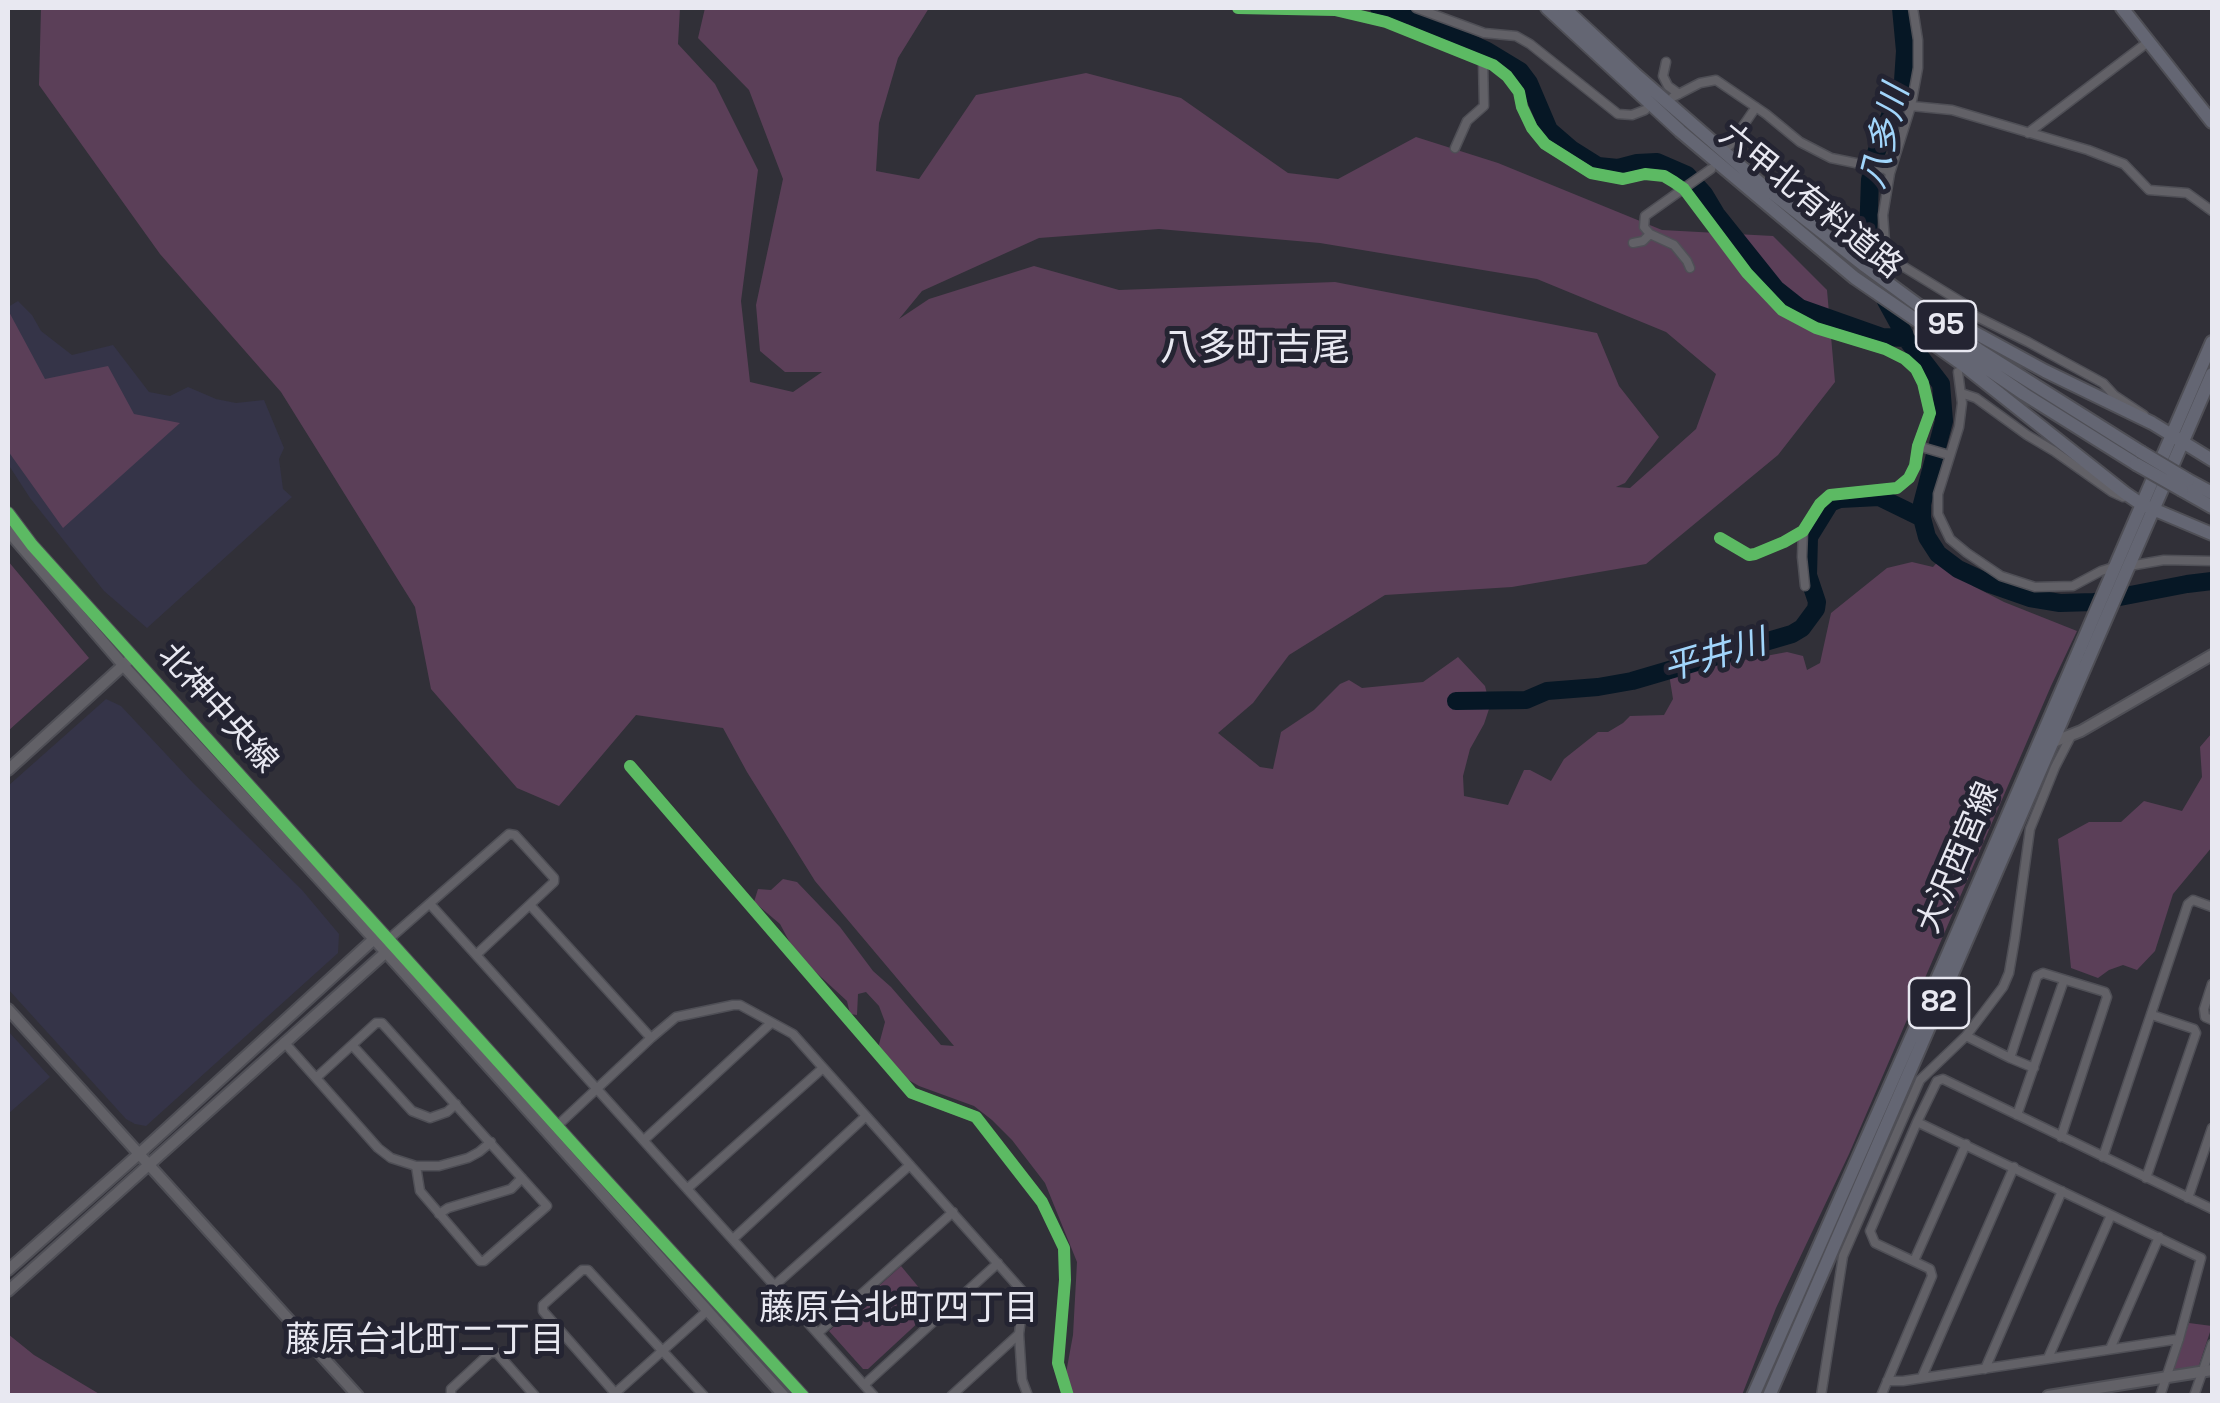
<!DOCTYPE html>
<meta charset="utf-8">
<style>
body{margin:0}
#map{position:relative;width:2220px;height:1403px;overflow:hidden;background:#313038;font-family:"Space Grotesk",sans-serif}
canvas{display:block}
.frame{position:absolute;inset:0;border:10px solid #e8e8f1;pointer-events:none}
</style>
<div id="map">
<canvas width="2220" height="1403"></canvas>
<div class="frame"></div>
</div>
<script>
const g = document.querySelector('canvas').getContext('2d');
g.lineJoin = 'round';
function paint(path, color) { g.fillStyle = color; g.fill(path, 'evenodd'); }
const shape = rows => new Path2D(rows.map(r => 'M' + r).join(''));
function trace(path, color, width, dash) { g.strokeStyle = color; g.lineWidth = width; g.lineCap = dash ? 'butt' : 'round'; g.setLineDash(dash || []); g.stroke(path); }
function label(font, color, halo, rows, align = 'center') {
  g.font = font + ' "Space Grotesk","Noto Sans JP",sans-serif'; g.lineWidth = 10; g.setLineDash([]); g.textBaseline = 'middle'; g.strokeStyle = halo; g.fillStyle = color; for (const [text, x, y, turn = 0] of rows) {
    g.save(); g.translate(x, y); g.rotate((+turn || 0) * Math.PI / 180); g.textAlign = isNaN(turn) ? turn : align; if (halo) g.strokeText(text, 0, 0); g.fillText(text, 0, 0); g.restore();
  }
}
const built = shape([
 [18,301,32,315,41,331,72,355,113,345,149,392,170,396,188,387,216,399,236,403,264,400,284,448,279,459,283,489,292,497,147,628,104,591,30,498,8,464,8,307],
 [106,699,121,706,193,783,302,890,339,934,338,953,146,1126,135,1124,126,1119,8,989,8,786],
 [8,1031,50,1077,8,1114]
]);
const green = shape([
 [41,8,680,8,678,44,715,84,758,170,741,301,750,382,793,392,822,372,785,372,760,351,756,305,783,179,749,90,698,38,705,8,929,8,898,58,879,123,876,171,919,179,976,95,1086,73,1181,98,1288,173,1338,179,1416,137,1498,163,1662,230,1773,236,1827,290,1835,382,1778,455,1646,564,1512,587,1385,595,1289,655,1253,703,1218,733,1260,767,1273,769,1281,732,1314,710,1340,684,1349,680,1362,688,1423,682,1458,657,1485,686,1490,706,1484,724,1470,749,1463,776,1464,796,1508,805,1524,770,1530,770,1551,781,1564,759,1598,732,1608,732,1623,723,1630,716,1664,715,1673,699,1669,674,1787,652,1803,656,1807,670,1820,663,1831,613,1887,568,1912,562,1933,567,1943,556,1973,586,2004,602,2077,631,2051,686,1849,1154,1776,1308,1742,1395,1073,1395,1066,1373,1073,1335,1077,1262,1045,1183,1012,1140,992,1120,974,1106,919,1086,905,1078,878,1048,885,1022,879,1006,866,992,858,994,857,1015,850,1014,847,1001,796,954,780,924,754,902,758,889,771,890,783,879,797,882,840,927,873,971,891,987,941,1045,954,1046,815,881,747,772,723,728,636,715,559,806,517,788,431,689,415,607,281,392,160,254,39,85],
 [1159,229,1320,243,1537,279,1666,332,1716,374,1696,429,1630,488,1616,487,1625,483,1659,437,1619,386,1597,333,1335,282,1119,290,1034,266,929,299,899,319,922,291,1039,238],
 [8,310,45,379,108,366,134,414,180,423,63,528,8,451],
 [8,561,89,658,8,731],
 [2212,733,2212,847,2173,894,2155,951,2137,970,2123,965,2109,970,2098,978,2071,968,2058,839,2089,822,2121,822,2144,801,2182,811,2202,777,2200,747],
 [901,1266,935,1307,868,1369,863,1369,829,1331],
 [2189,1323,2212,1326,2198,1368,2173,1369],
 [8,1334,34,1355,101,1395,8,1395]
]);
const river = shape([
 [1379,8,1412,16,1487,51,1520,71,1529,83,1549,130,1571,149,1598,166,1618,168,1637,163,1657,162,1687,175,1704,194,1716,214,1776,289,1800,308,1882,337,1906,338],
 [1901,8,1905,51,1903,81,1876,153,1870,180,1868,235,1886,301,1908,341,1941,384,1944,421,1922,504,1922,518,1927,537,1938,554,1958,569,1990,584,2030,598,2060,603,2094,602,2187,584,2212,581],
 [1456,701,1526,700,1547,691,1598,687,1632,681,1792,634,1802,628,1816,609,1817,602,1808,575,1809,537,1830,503,1840,499,1879,497,1922,518]
]);
const minor = shape([
 [1238,8,1335,10,1386,22,1493,65,1507,76,1519,92,1522,107,1532,128,1545,144,1591,173,1623,179,1645,174,1664,176,1674,182,1684,189,1747,273,1782,310,1816,328,1885,349,1905,359,1916,369,1923,383,1930,413,1918,446,1915,466,1909,478,1897,488,1830,495,1820,504,1803,531,1784,542,1755,554,1749,555,1720,538],
 [1416,8,1484,33,1516,36,1530,44,1618,114,1632,115,1645,110],
 [1913,8,1918,40,1918,68,1911,106,1890,173,1883,215,1886,256,1963,303,1963,319],
 [1666,62,1663,76,1668,86,1679,94],
 [1673,97,1700,83,1716,80,1766,114,1800,142,1831,158,1885,169,1890,173],
 [1911,106,1952,110,2088,150,2124,164,2149,190,2187,193,2212,211],
 [2028,133,2148,42],
 [1730,145,1756,107],
 [1455,148,1467,121,1484,106,1483,61],
 [1633,243,1643,241,1650,234],
 [1690,268,1687,261,1674,245,1650,234,1644,227,1645,216,1711,169],
 [1963,310,2028,342,2103,383,2114,395,2144,415],
 [1958,372,1962,403,1959,427,1938,494,1938,514,1950,539,1967,553,2001,576,2035,587,2073,586,2101,571,2114,567],
 [1961,393,1976,398,2027,435,2054,451,2112,492,2123,497],
 [1918,446,1949,455],
 [1803,531,1802,557,1805,586],
 [2129,566,2164,560,2212,561],
 [630,766,912,1093,976,1117,1042,1202,1064,1248,1065,1280,1058,1363,1068,1396],
 [430,904,874,1396],
 [530,905,651,1038],
 [389,939,509,834,515,835,554,878,554,882,477,954],
 [2212,984,2204,1009,2205,1017,2212,1020],
 [1966,1036,2010,1058],
 [284,1042,378,1148,391,1158,416,1166,439,1166,468,1158,479,1152,491,1142],
 [352,1045,412,1111,430,1118,447,1112,456,1104],
 [2034,1068,2010,1058,2037,976,2043,973,2105,992,2107,997,2061,1137],
 [316,1078,376,1023,382,1023,547,1206,484,1261,480,1261,420,1191,416,1166],
 [2017,1115,2064,980],
 [1917,1122,1937,1081,1943,1079,2212,1209],
 [557,1126,651,1038,676,1017,733,1005,740,1005,793,1034,1024,1293,1019,1334,1022,1380,1028,1396],
 [644,1140,771,1023],
 [2103,1157,2188,904,2193,900,2212,907],
 [2146,1178,2196,1033,2194,1029,2152,1015],
 [688,1188,823,1068],
 [2188,1198,2212,1128],
 [439,1214,448,1208,511,1189,522,1178],
 [733,1239,866,1116],
 [1914,1261,1966,1144],
 [775,1285,910,1165],
 [818,1333,953,1212],
 [2110,1349,2159,1237],
 [2048,1358,2111,1215],
 [1985,1369,2062,1191],
 [1922,1377,2014,1167],
 [1887,1381,1903,1381,2179,1339],
 [864,1385,998,1263],
 [615,1393,543,1311,543,1305,582,1270,588,1270,704,1396],
 [451,1396,451,1389,490,1353,497,1353,535,1396],
 [612,1396,708,1310],
 [951,1396,1019,1334],
 [1821,1396,1843,1256,1920,1080,1966,1036,2003,987,2009,973,2015,938,2030,829,2055,767,2071,736],
 [1881,1396,1932,1276,1930,1269,1875,1243,1870,1231,1917,1122,2201,1258,2179,1339,2160,1396],
 [2194,1396,2212,1344]
]);
const tertiary = shape([
 [8,513,32,545,133,657,591,1164,803,1396],
 [8,531,123,665,374,939,784,1396],
 [2053,742,2081,731,2212,655],
 [8,770,128,661],
 [8,1009,358,1396],
 [8,1270,140,1153,374,939,378,939],
 [8,1291,385,953,386,949],
 [2048,1396,2212,1370]
]);
const primary = shape([
 [1547,8,1680,131,1855,278,2024,394,2136,464],
 [1564,8,1635,74,1761,184,1865,266,1979,350,2141,452],
 [2122,8,2212,122],
 [1948,318,2045,371,2152,423,2212,460],
 [1921,331,1938,347,1962,364,2125,493,2141,504,2212,534],
 [2188,480,2212,493],
 [2182,490,2212,507],
 [1753,1396,1945,961,2212,342],
 [1769,1396,2212,374]
]);
const primaryBridge = shape([
 [2141,452,2188,480],
 [2136,464,2182,490]
]);
const cycleway = shape([
 [1238,8,1335,10,1386,22,1493,65,1507,76,1519,92,1522,107,1532,128,1545,144,1591,173,1623,179,1645,174,1664,176,1674,182,1684,189,1747,273,1782,310,1816,328,1885,349,1905,359,1916,369,1923,383,1930,413,1918,446,1915,466,1909,478,1897,488,1830,495,1820,504,1803,531,1784,542,1755,554,1749,555,1720,538],
 [8,513,32,545,133,657,591,1164,803,1396],
 [630,766,912,1093,976,1117,1042,1202,1064,1248,1065,1280,1058,1363,1068,1396]
]);
const shields = [
 [1946,326,60],
 [1939,1003,60]
];
const shieldNames = [
 ["95",1946,326],
 ["82",1939,1003]
];
const streetNames = [
 ["六甲北有料道路",1810,202,39],
 ["北神中央線",217,709,48],
 ["大沢西宮線",1959,858,-67]
];
const waterNames = [
 ["八多川",1886,137,-76],
 ["平井川",1715,657,-16]
];
const neighbourhoodNames = [
 ["藤原台北町四丁目",899,1310],
 ["藤原台北町二丁目",425,1342]
];
const quarterNames = [
 ["八多町吉尾",1255,350]
];
paint(built, '#353448');
paint(green, '#5b3f58');
trace(river, '#061725', 18);
trace(minor, '#4f4f56', 11);
trace(tertiary, '#4f4f56', 14);
trace(primary, '#4f4f56', 16);
trace(minor, '#626167', 8);
trace(tertiary, '#626167', 10);
trace(primary, '#646673', 12);
trace(primaryBridge, '#4f4f56', 16, []);
trace(primaryBridge, '#646673', 12);
trace(cycleway, '#5cba63', 12);
for (const [x, y, w] of shields) { const box = new Path2D(); box.roundRect(x - w / 2, y - 25, w, 50, 8); g.fillStyle = '#242432'; g.fill(box); trace(box, '#e8e8f1', 2.5); }
label('bold 30px', '#e8e8f1', null, shieldNames);
label('32px', '#e8e8f1', '#242432', streetNames);
label('italic 35px', '#a1d5fb', '#242432', waterNames);
label('35px', '#e8e8f1', '#242432', neighbourhoodNames);
label('38px', '#e8e8f1', '#242432', quarterNames);
</script>
